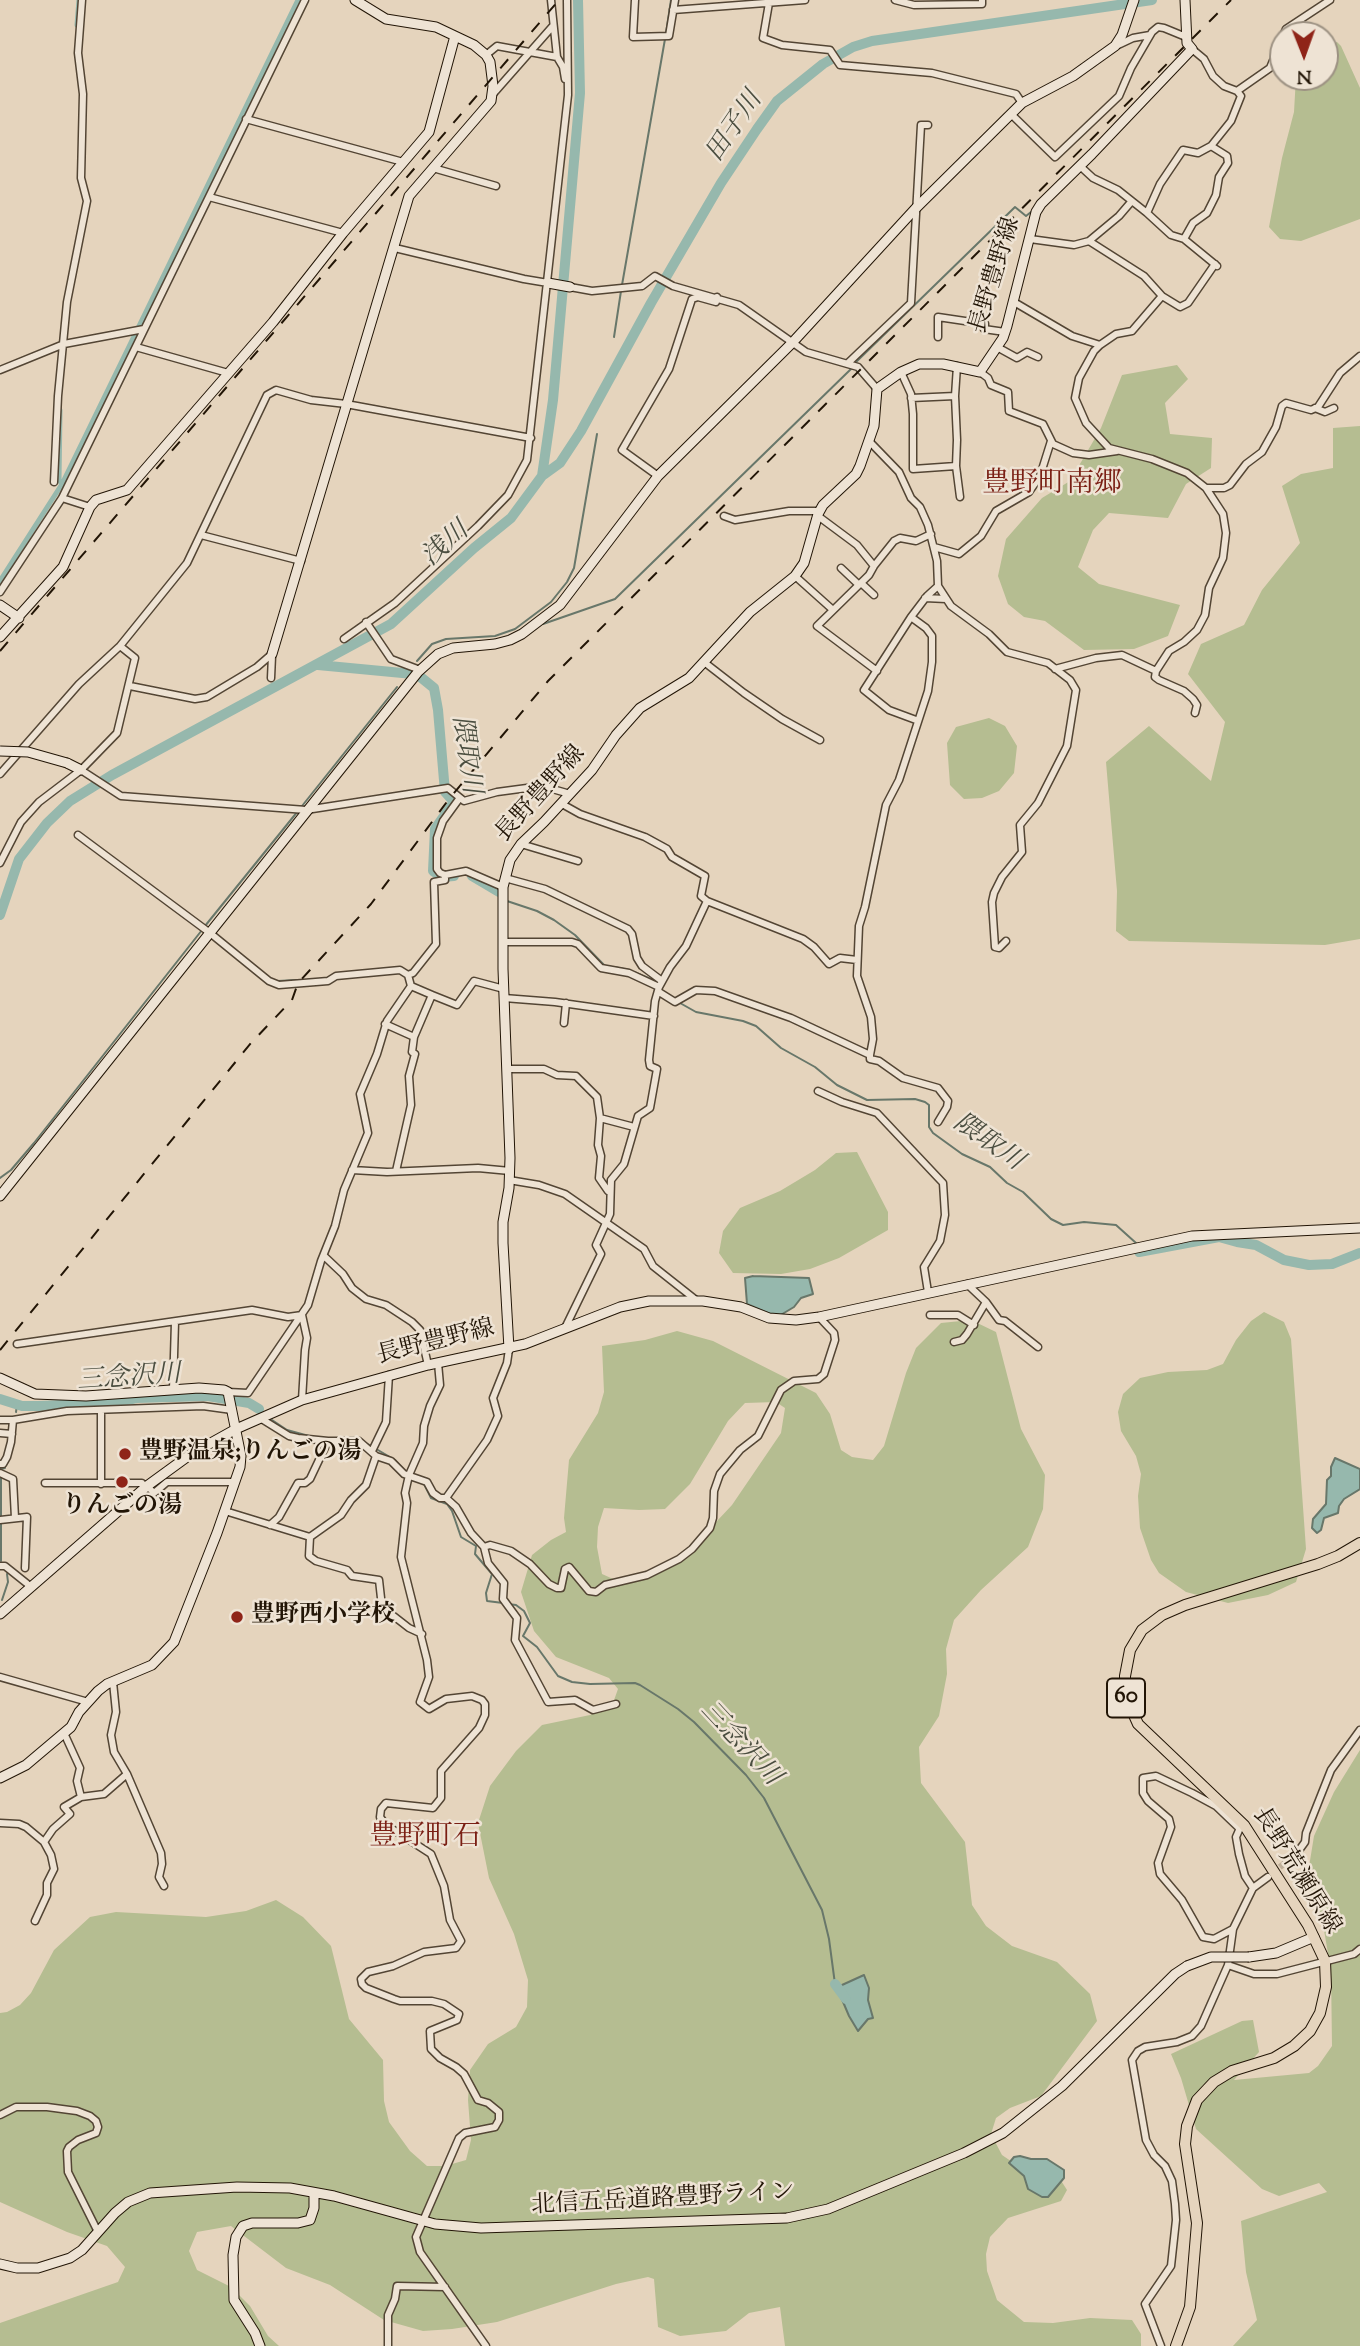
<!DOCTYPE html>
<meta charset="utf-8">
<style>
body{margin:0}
#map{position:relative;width:1360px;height:2346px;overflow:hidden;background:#e5d4bd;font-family:"Sorts Mill Goudy",serif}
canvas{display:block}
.north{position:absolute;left:1269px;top:21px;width:70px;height:70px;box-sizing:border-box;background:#eee3d4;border:2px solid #9c9182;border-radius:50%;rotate:179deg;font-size:19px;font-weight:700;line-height:28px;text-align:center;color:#221506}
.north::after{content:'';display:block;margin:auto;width:24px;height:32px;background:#8f2418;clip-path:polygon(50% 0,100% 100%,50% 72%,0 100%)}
</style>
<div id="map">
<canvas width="1360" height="2346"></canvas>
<div class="north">N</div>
</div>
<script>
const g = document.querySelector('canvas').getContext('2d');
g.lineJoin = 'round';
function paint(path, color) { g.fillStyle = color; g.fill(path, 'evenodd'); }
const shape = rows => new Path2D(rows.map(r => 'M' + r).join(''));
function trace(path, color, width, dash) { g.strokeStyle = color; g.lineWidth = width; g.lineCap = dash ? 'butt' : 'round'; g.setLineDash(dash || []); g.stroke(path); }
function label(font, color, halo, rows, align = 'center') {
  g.font = font + ' "Sorts Mill Goudy","Noto Serif JP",serif'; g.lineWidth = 5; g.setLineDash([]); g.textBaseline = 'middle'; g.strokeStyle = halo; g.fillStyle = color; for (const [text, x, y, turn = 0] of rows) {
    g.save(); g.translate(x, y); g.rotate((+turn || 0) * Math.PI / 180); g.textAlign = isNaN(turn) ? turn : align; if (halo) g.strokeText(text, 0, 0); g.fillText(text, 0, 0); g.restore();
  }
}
const green = shape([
 [1337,42,1341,46,1360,88,1360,219,1301,241,1280,239,1269,227,1282,158,1294,112,1296,77,1325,77,1325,47],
 [1177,365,1188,379,1165,403,1170,434,1212,438,1211,468,1186,484,1168,518,1109,513,1093,530,1078,567,1099,584,1180,605,1168,636,1134,649,1084,650,1045,621,1024,617,1008,604,998,576,1006,539,1042,498,1070,481,1101,428,1122,375],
 [1360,426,1360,939,1325,945,1129,941,1116,931,1117,891,1106,762,1149,726,1211,781,1225,722,1188,674,1201,644,1244,625,1262,590,1300,543,1282,486,1301,474,1333,468,1333,428],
 [989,718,1005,726,1017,746,1014,773,999,791,982,798,964,799,950,785,947,743,956,727],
 [857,1152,888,1212,888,1230,839,1258,810,1269,781,1274,733,1273,719,1253,723,1231,740,1208,780,1191,815,1170,836,1153],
 [1264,1312,1284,1322,1291,1339,1306,1549,1296,1582,1268,1595,1228,1603,1186,1592,1159,1573,1151,1560,1140,1528,1138,1496,1141,1474,1136,1456,1121,1431,1118,1412,1123,1394,1140,1378,1168,1372,1207,1370,1223,1364,1236,1340,1251,1321],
 [971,1320,996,1332,1021,1429,1045,1475,1043,1509,1028,1547,981,1590,954,1620,946,1649,947,1674,939,1716,919,1747,921,1783,965,1842,972,1905,986,1926,1012,1946,1057,1962,1090,1994,1097,2021,1041,2096,1010,2108,996,2118,991,2134,1002,2155,1021,2168,1060,2179,1067,2190,1061,2201,1008,2218,990,2237,986,2254,987,2271,997,2300,1024,2322,1053,2323,1090,2318,1132,2320,1141,2334,1141,2346,785,2346,780,2307,749,2313,726,2331,680,2336,658,2327,654,2279,648,2277,616,2284,497,2322,452,2329,423,2331,384,2320,330,2285,286,2268,231,2226,197,2232,189,2251,197,2270,231,2287,250,2306,268,2336,279,2346,0,2346,0,2323,118,2282,125,2267,107,2246,67,2232,0,2202,0,2013,7,2012,20,2005,31,1993,54,1950,90,1917,116,1912,206,1917,246,1911,276,1900,303,1917,331,1946,349,2019,383,2060,384,2101,389,2122,410,2151,427,2166,445,2166,466,2160,471,2140,468,2100,470,2070,488,2044,516,2027,527,2007,528,1980,514,1934,489,1878,478,1823,490,1786,516,1751,542,1725,590,1715,613,1703,618,1689,609,1678,556,1657,534,1631,521,1592,532,1555,551,1540,566,1532,564,1518,569,1460,598,1413,604,1392,602,1346,645,1340,677,1331,713,1341,816,1393,830,1414,841,1450,852,1457,873,1460,884,1446,906,1373,916,1348,941,1323],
 [776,1402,785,1408,781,1433,732,1505,703,1536,676,1562,646,1579,622,1583,602,1574,597,1547,598,1527,604,1508,639,1510,665,1509,690,1484,728,1421,745,1403],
 [1360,1750,1360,2346,1233,2346,1257,2320,1246,2272,1241,2221,1327,2192,1319,2183,1279,2196,1262,2189,1196,2129,1181,2078,1171,2054,1242,2021,1253,2020,1259,2052,1234,2080,1309,2073,1318,2066,1332,2046,1331,1971,1324,1930,1309,1901,1308,1873,1314,1836,1334,1792]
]);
const water = shape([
 [753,1276,809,1278,813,1294,801,1298,794,1307,779,1316,773,1315,747,1304,745,1278,753,1276],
 [1335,1458,1360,1469,1360,1489,1344,1499,1339,1506,1338,1513,1324,1518,1321,1530,1317,1533,1312,1528,1313,1519,1326,1504,1327,1480,1331,1476,1331,1467,1335,1458],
 [864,1975,869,1988,868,2000,873,2018,868,2019,858,2031,849,2016,838,1990,842,1985,864,1975],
 [1020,2156,1031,2159,1047,2159,1064,2170,1064,2178,1048,2197,1042,2197,1028,2189,1024,2176,1009,2163,1014,2157,1020,2156]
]);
const stream = shape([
 [666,33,671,0],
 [622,285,665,39],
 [614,337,621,291],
 [854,364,1015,207,1026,216,1031,212],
 [543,624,615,599,851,369],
 [417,661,432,644,446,639,495,636,515,629,551,602,567,582,574,568,597,434],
 [302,806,397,687],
 [507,901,537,911,554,920,575,935,605,966],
 [205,926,298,811],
 [614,967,629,970],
 [634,972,658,982],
 [278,981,296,980],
 [680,1003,696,1012,743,1021,756,1026,781,1048,815,1067,837,1085,867,1100,915,1099,925,1102,929,1105,929,1127,933,1133,962,1154,990,1167,1007,1183,1023,1192,1051,1219,1063,1225,1084,1222,1116,1225,1136,1243],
 [0,1178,11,1170,34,1143,202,930],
 [16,1412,17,1405],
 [272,1420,287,1430,309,1436],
 [328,1438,354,1438],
 [366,1443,395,1460,403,1469],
 [1,1472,1,1469,5,1468],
 [423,1482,431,1498,447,1504,452,1511,461,1537,476,1546,475,1554,492,1574,486,1593,487,1601,503,1603],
 [1,1518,1,1478],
 [1,1561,1,1523],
 [2,1600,8,1582,7,1574],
 [508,1604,516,1605,524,1611,530,1623,523,1636,537,1647,558,1676,572,1682,590,1684,635,1683,640,1685,678,1709,694,1722,746,1775,764,1798,822,1910,829,1939,835,1984]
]);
const canal = shape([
 [77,25,79,0],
 [60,410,59,480,62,484],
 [0,581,62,484,298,0]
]);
const river = shape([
 [542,476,560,463,581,431,651,303,721,183,757,129,777,101,823,64,853,47,872,41,1152,0],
 [318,665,413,674,418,675,434,688,438,710,445,792,454,802,435,829,433,871,442,877,454,876],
 [472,876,499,892],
 [0,915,19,859,47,823,70,801,112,775,391,624,474,548,511,518,542,476,553,400,580,93,578,0],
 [1139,1252,1219,1237,1237,1242,1256,1245,1284,1260,1309,1265,1332,1264,1360,1253],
 [0,1399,22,1406,38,1406,111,1403,137,1398,208,1396,249,1403,259,1409],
 [835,1984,846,1999]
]);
const streetTunnel = shape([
 [1273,1873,1287,1861]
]);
const street = shape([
 [551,0,557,57,563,67,565,79],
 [635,0,633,37,669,36,675,0],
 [895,0,914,5,982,4,982,0],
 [769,3,763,38,782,45,830,50,840,65,932,73,1016,94,1022,103],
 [673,10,805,0],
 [1116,46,1133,38,1150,35],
 [1192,49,1204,59,1213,76,1224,86,1237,91,1270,68,1286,29,1330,0],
 [486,55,497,46,557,57],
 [493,94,552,27],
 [1011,114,1055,157,1119,96,1131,68,1152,32,1158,27,1164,28,1186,37],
 [246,119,403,162],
 [1080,166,1093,178,1118,190,1147,213,1171,235,1184,239,1217,266],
 [433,168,496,186],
 [209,197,343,233],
 [1147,213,1160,184,1183,150,1198,153,1211,146,1231,121,1241,96,1237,91],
 [1030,239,1074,245,1089,241,1144,276,1162,296],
 [1184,239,1193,223,1207,213,1216,195,1219,177,1228,163,1227,156,1211,146],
 [1089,241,1119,216,1131,202],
 [395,248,524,279,548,283],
 [570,287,592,291,642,286,655,276,673,286,739,305,806,352,858,367,877,389],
 [1014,302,1072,336,1100,345],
 [938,337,938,317,985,324,984,329,1005,332],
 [136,347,228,373],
 [997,347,1017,358,1027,352,1038,357],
 [848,363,911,303,921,125,928,125],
 [0,370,64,344,144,329],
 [901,372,911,394,913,414,913,469,956,466,960,497],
 [980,372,988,378,991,385,1008,392,1009,411,1043,424,1053,444,1073,453,1089,455,1117,451],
 [955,396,957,440,956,466],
 [911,398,955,396,957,366],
 [1315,408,1325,412,1334,408],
 [869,441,899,472,911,498,920,507,928,525,937,561,938,586,951,606,989,634,1007,652,1048,663,1070,680,1076,690,1067,746,1038,803,1020,825,1022,852,1002,877,994,893,992,902,995,947,999,948,1006,941],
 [658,476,622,450,669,369,692,299,698,297,716,302,717,297],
 [54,482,58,396,67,302,87,201,81,178,83,94,78,53,82,0],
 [1206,488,1224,488,1230,485,1246,464,1262,452,1276,427,1282,406,1286,403,1311,410,1318,407,1340,373,1360,356],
 [62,498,90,507],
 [724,516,735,520,789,511,820,511],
 [818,516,857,545,874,566,894,541,900,538,916,541,931,534],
 [201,535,301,561],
 [934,547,959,554,981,536,996,511,1029,492,1040,476,1051,441],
 [874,566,869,575,817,626,877,671],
 [841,568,859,585],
 [795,576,833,610],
 [861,583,874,595],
 [0,592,62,498,305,0],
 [925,598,946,599],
 [366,622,391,659,420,670],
 [344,639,395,603,478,526,508,495,527,460,568,95,567,0],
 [704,662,744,693,782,719,820,740],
 [1055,669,1096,658,1122,655,1156,671,1169,651,1184,642,1197,630,1205,615,1209,588,1223,558,1226,533,1223,514,1206,488,1187,473,1152,459,1109,448,1086,423,1075,398,1079,378,1094,351,1100,345,1116,334,1132,331,1162,296,1180,307,1188,303,1215,264],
 [1156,671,1155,677,1159,680,1184,691,1193,699,1197,705,1195,713],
 [271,678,272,656],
 [130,686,195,699,207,697,257,667,272,654],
 [916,720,889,710,864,690,911,617,927,596,938,586],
 [81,770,121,796,306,810,448,788,464,801,497,792,542,786,570,794],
 [0,774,79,684,120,646,187,563,267,395,276,390,311,400,346,404,531,438],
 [562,804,580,814,645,837,667,849,672,857,705,876,701,896,707,901,803,939,814,947,829,964,840,958,857,960],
 [78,835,210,933,269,981,279,985,328,981,336,976,400,970,408,975,411,986,387,1021,377,1054,360,1094,368,1133,344,1190,335,1226,321,1261,308,1305,248,1393,228,1392],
 [521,844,578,861],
 [0,863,21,822,39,802,81,770,117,733,135,658,120,646],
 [445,875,466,871,503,887],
 [505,878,545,889,628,929,632,934,637,958,642,966,662,981],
 [503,942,572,942,578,944,601,968,629,973,659,987],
 [408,975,413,973,436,944,434,882,445,880,445,875,440,873,437,869,437,838,443,821,459,799],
 [411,986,432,995,414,1037],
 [659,992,675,1002,696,990,715,991,791,1018,870,1055,870,1059,879,1061,903,1078,938,1088,948,1101,947,1107,938,1122],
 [432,995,457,1005,474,981,504,989],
 [504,998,555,1002,654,1016],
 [564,1023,566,1003],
 [385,1024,414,1037,412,1052,415,1054,409,1076,411,1105,396,1171],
 [870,1055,873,1039,871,1017,857,976,859,926,865,907,886,805,899,780,928,691,932,662,932,636,926,628,911,617],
 [507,1069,544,1069,557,1075,576,1076,597,1097,600,1118,634,1127],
 [818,1091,842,1102,877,1113,943,1183,945,1215,940,1241,924,1267,928,1292],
 [600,1118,598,1145,601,1156,599,1178,608,1191],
 [352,1170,387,1172,478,1168,510,1171],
 [509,1180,539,1185,565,1194,644,1249,653,1266,696,1300],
 [324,1256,343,1274,352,1288,366,1299,386,1305,412,1322,420,1330,428,1365],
 [967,1284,986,1302,999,1320,1005,1321,1038,1347],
 [930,1315,958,1315,974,1325],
 [565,1328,601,1254,596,1245,610,1214,611,1180,624,1164,638,1116,650,1108,657,1069,650,1066,649,1060,655,1001,659,987,670,967,686,946,707,901],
 [954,1342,962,1340,967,1334,986,1302],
 [17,1344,252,1310,288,1317,302,1315,307,1338,305,1350,302,1400],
 [509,1349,507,1363,493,1398,498,1416,487,1440,446,1498,456,1507,471,1533,484,1547,488,1563,504,1583,503,1599,517,1618,515,1640,548,1702,575,1700,593,1710,616,1704],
 [438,1363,440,1385,430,1406,424,1426,423,1443,409,1475,405,1493,407,1503,401,1557,427,1660,429,1677,420,1702,429,1709,446,1699,472,1696,482,1700,485,1704,485,1715,479,1728,441,1771,441,1798,433,1808,386,1803,381,1809,380,1817,386,1825,431,1854,444,1886,450,1920,461,1941,456,1948,424,1952,393,1966,368,1972,361,1979,362,1984,366,1988,394,1999,400,2001,432,2001,444,2004,459,2014,457,2020,430,2031,431,2049,440,2058,456,2067,464,2074,478,2100,488,2103,499,2112,499,2120,495,2127,465,2133,459,2138,416,2237,420,2252,486,2346],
 [173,1389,175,1322],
 [101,1410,101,1484],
 [260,1418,289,1436,298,1438,328,1441,359,1441,376,1456,391,1461,404,1474,427,1482,433,1493,440,1498,446,1498],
 [0,1420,13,1420,67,1411,203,1406,232,1410],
 [0,1433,12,1434],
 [372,1451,386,1422,389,1375],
 [0,1464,3,1464,7,1457,11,1442,13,1420],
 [0,1473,13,1479,15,1518],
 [45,1483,142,1483,146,1488],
 [147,1486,154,1493,167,1482,234,1482],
 [225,1511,310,1537,341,1515,351,1500,366,1485,376,1456],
 [0,1520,27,1517,25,1568],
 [270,1525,279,1517,298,1483,305,1483,310,1479,328,1441],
 [310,1537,309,1556,316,1561,347,1570,352,1576,379,1580,382,1607,409,1628,422,1634],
 [484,1547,490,1545,511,1551,530,1564,549,1584,557,1588,561,1588,565,1569,569,1567,589,1591,596,1592,605,1585,647,1575,679,1559,692,1549,710,1528,713,1518,714,1491,720,1474,740,1450,758,1436,781,1390,794,1381,818,1379,824,1374,835,1340,834,1333,819,1317],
 [0,1566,5,1566,30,1586],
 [0,1677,88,1702],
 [113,1682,116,1712,111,1735,114,1752,127,1774,161,1853,162,1864,159,1877,164,1886],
 [64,1733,80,1768,77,1781,81,1797],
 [0,1823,19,1824,26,1827,44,1842,53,1829,70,1814,64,1807,81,1797,104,1794,127,1774],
 [1240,1828,1236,1837,1239,1854,1245,1876,1253,1888],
 [1287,1861,1297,1853,1305,1842,1306,1833,1331,1770,1360,1730],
 [35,1921,47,1895,47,1883,54,1869,51,1855,44,1842],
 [1233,1929,1214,1939,1203,1937,1182,1900,1160,1874,1158,1863,1171,1827,1169,1819,1148,1801,1143,1793,1143,1778,1156,1776,1192,1793,1216,1806,1239,1828],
 [1228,1965,1254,1974,1277,1974,1354,1954,1360,1949],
 [0,2115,16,2107,47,2107,77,2111,90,2116,96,2121,98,2127,96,2133,78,2140,69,2147,67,2151,68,2172,98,2232],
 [388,2346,388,2315,395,2299,397,2286,445,2287],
 [1161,2346,1145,2304,1171,2266,1176,2220,1175,2204,1172,2181,1165,2166,1154,2155,1146,2140,1132,2060,1138,2051,1145,2047,1177,2042,1192,2036,1201,2026,1228,1965,1233,1929,1253,1888,1268,1877]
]);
const secondary = shape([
 [548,283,570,287],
 [0,605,19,618],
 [0,637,63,567,90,507,96,500,127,490,273,322,343,233,429,132,455,36],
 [272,654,409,196,491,101,493,86,490,62,486,55,474,45,436,27,386,19,355,0],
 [67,763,81,770],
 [0,1196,418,672,438,654,453,648,495,644,510,640,522,634,560,605,658,476,792,343,915,209,1022,103,1073,76,1115,46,1122,35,1134,0],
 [509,1349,503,1243,503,1222,509,1188,510,1158,503,969,503,887,510,860,521,844,544,822,592,770,616,735,640,708,689,678,750,612,795,576,804,563,818,514,823,505,856,474,860,466,874,426,877,389,901,372,919,364,943,364,980,372,1003,338,1007,326,1036,212,1041,204,1092,154,1192,49,1187,43,1185,0],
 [0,1378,35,1394,86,1396,199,1388,224,1390,228,1392,241,1456,240,1467,217,1533,174,1642,152,1665,107,1684,98,1691,79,1712,71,1727,26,1765,0,1778],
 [0,1614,147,1486,191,1454,236,1429,302,1400,428,1365,525,1344,620,1307,649,1301,703,1301,741,1307,769,1318,796,1320,819,1317,1192,1236,1360,1228],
 [1249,1957,1276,1953,1314,1937],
 [0,2264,17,2268,38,2268,70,2258,82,2250,115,2213,128,2202,150,2193,237,2187,290,2188,334,2196,435,2224,481,2228,787,2218,828,2209,964,2153,1003,2133,1062,2086,1175,1974,1187,1966],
 [260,2346,255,2333,234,2300,233,2255,236,2237,243,2226,252,2223,298,2223,310,2220,314,2208,314,2193]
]);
const primary = shape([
 [1176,2346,1190,2307,1197,2223,1185,2144,1187,2126,1197,2100,1214,2082,1232,2071,1274,2058,1294,2046,1310,2031,1320,2013,1326,1987,1325,1961,1308,1925,1244,1825,1138,1724,1125,1695,1125,1676,1130,1650,1142,1630,1162,1615,1185,1605,1318,1564,1338,1556,1360,1543]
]);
const rail = shape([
 [0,651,559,0],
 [0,1350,251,1043,292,1000,298,983,371,904,449,799,548,681,1231,0]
]);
const secondaryBridge = shape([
 [0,751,28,752,67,763],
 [1187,1966,1211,1957,1249,1957]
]);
const markers = [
 [125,1454,7,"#8f2418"],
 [122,1482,7,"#8f2418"],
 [237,1617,7,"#8f2418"]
];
const shields = [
 [1126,1698,38]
];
const shieldNames = [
 ["60",1126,1698]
];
const streetNames = [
 ["長野豊野線",997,276,-73],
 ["長野豊野線",542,795,-48],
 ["長野豊野線",436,1344,-14],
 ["長野荒瀬原線",1295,1872,58],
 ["北信五岳道路豊野ライン",663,2201,-3]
];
const poiNames = [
 ["豊野温泉;りんごの湯",139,1454],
 ["りんごの湯",122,1508,"center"],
 ["豊野西小学校",251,1617]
];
const waterNames = [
 ["田子川",736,128,-56],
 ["浅川",447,546,-41],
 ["隈取川",464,755,82],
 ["隈取川",987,1144,35],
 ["三念沢川",129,1380,-4],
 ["三念沢川",739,1745,47]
];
const quarterNames = [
 ["豊野町南郷",1052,486],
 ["豊野町石",425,1839]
];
paint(green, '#b5bd91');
paint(water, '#96b8ad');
trace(water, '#68776a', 2);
trace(stream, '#68776a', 2);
trace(canal, '#96b8ad', 5);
trace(river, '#96b8ad', 10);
trace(streetTunnel, '#beae98', 6, [6, 3]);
trace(street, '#534534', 9);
trace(secondary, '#221506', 11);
trace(primary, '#221506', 12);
trace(street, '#eee3d4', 6);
trace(secondary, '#eee3d4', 9);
trace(primary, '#e5d4bd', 10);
trace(rail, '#221506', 2, [12, 12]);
trace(secondaryBridge, '#221506', 11, []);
trace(secondaryBridge, '#eee3d4', 9);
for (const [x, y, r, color] of markers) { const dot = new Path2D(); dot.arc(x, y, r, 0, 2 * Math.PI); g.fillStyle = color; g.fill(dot); trace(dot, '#eee3d4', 2.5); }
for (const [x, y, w] of shields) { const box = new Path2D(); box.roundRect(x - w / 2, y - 19.5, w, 39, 5); g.fillStyle = '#eee3d4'; g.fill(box); trace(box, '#221506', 2); }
label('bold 23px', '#221506', null, shieldNames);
label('24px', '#221506', '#eee3d4', streetNames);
label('bold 24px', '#221506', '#eee3d4', poiNames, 'left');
label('italic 26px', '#4b4e40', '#eee3d4', waterNames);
label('28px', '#7a1f14', '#eee3d4', quarterNames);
</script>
